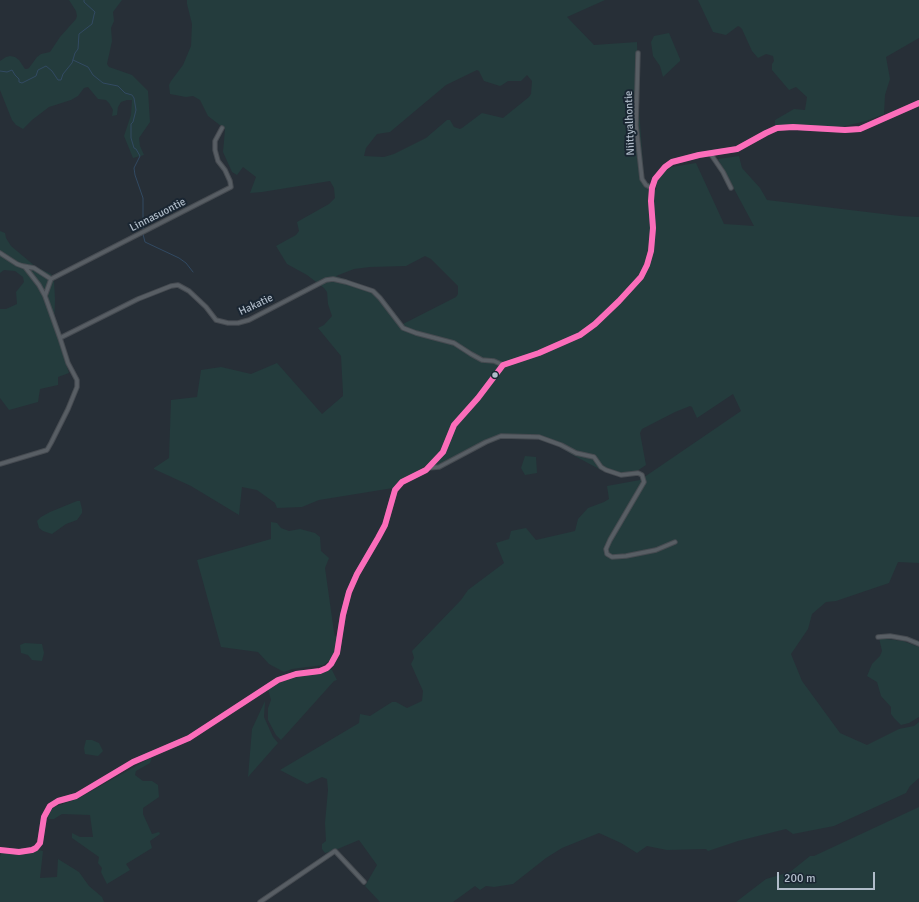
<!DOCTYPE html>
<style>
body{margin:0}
#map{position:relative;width:919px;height:902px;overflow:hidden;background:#272f37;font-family:Signika,sans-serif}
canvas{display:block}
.scale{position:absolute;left:777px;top:872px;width:98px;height:18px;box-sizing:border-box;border:2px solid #b0bcc9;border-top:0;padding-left:5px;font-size:12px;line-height:14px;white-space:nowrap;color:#b0bcc9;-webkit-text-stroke:3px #1a2632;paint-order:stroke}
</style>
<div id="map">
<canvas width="919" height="902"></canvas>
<div class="scale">200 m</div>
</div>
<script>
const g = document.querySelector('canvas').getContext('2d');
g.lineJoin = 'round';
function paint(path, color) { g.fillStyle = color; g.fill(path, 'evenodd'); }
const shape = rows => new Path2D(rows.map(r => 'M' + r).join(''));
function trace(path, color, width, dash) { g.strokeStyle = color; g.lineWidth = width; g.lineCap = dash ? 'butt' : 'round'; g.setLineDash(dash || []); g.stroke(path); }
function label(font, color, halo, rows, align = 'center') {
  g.font = font + ' Signika,sans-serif'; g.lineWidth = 4; g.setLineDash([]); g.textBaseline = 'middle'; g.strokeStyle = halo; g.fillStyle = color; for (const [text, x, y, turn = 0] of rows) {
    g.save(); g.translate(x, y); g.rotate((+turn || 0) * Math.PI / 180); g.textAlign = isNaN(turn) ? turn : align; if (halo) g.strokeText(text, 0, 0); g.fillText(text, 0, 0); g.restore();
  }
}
const green = shape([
 [69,0,122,0,113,12,114,21,111,28,112,41,107,64,109,67,112,68,132,75,148,91,150,122,139,138,140,146,144,155,133,158,124,136,131,115,132,100,127,100,121,102,118,107,117,115,112,116,113,110,109,103,106,100,98,99,88,87,84,88,78,96,71,100,49,107,32,120,23,129,16,125,12,120,0,90,0,61,6,57,10,56,15,57,19,60,25,69,27,69,29,68,37,57,41,54,50,52,60,37,76,19,77,16,76,11],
 [187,0,605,0,567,17,594,45,637,42,639,109,644,178,649,190,656,190,657,181,662,173,672,167,696,163,724,224,754,226,718,159,739,156,742,168,760,188,767,200,900,216,919,217,919,563,898,562,889,583,836,601,826,602,812,614,808,629,791,654,802,681,840,733,867,745,899,729,914,726,919,722,919,778,910,786,906,793,834,826,793,834,786,829,738,841,708,851,706,849,667,850,647,846,637,853,621,843,599,833,562,848,546,858,513,884,494,887,486,886,480,890,475,886,453,902,380,902,365,886,377,865,359,840,333,851,325,853,322,849,322,844,326,841,325,823,328,790,327,779,322,777,307,784,280,770,359,723,360,714,370,716,392,702,396,702,407,708,422,701,423,691,411,664,414,658,412,651,461,600,468,590,504,563,496,543,509,539,511,531,526,528,536,540,575,531,578,519,588,508,604,502,609,499,607,486,640,480,741,411,733,394,697,418,692,407,690,406,675,412,642,429,640,433,646,465,634,473,617,475,603,471,571,454,559,446,549,442,535,438,503,438,475,448,446,466,427,465,398,482,393,488,319,500,302,507,277,508,275,503,257,490,242,487,239,515,191,486,154,469,154,468,169,458,171,400,197,397,201,370,221,367,251,374,277,363,322,414,343,396,343,393,341,356,318,328,324,325,332,316,328,304,327,292,324,288,307,275,287,264,276,246,296,235,299,231,297,222,329,204,335,198,334,188,330,181,262,192,250,193,256,177,243,167,237,175,232,172,223,152,225,129,208,116,200,100,193,96,186,97,170,94,169,85,171,81,183,65,191,46,192,24,187,4],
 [477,70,479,71,484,81,500,86,502,85,508,81,521,81,527,75,532,81,531,94,529,97,503,118,482,113,462,128,460,129,454,127,450,120,447,120,426,138,394,154,384,157,364,156,366,148,377,134,390,132,446,85],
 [425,256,431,259,458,286,458,294,456,297,403,324,400,323,375,290,336,276,354,269,370,267,406,266],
 [698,0,919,0,919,38,886,57,890,79,885,95,884,114,866,121,845,126,823,127,775,126,775,120,794,109,805,110,807,97,796,87,789,90,772,70,772,64,774,61,773,56,766,54,758,58,752,51,742,29,740,27,738,26,726,35,713,32],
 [669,33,680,59,680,61,663,77,660,66,653,56,651,42,654,36],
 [0,231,5,233,6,238,11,246,36,267,51,274,54,280,55,300,54,325,69,373,58,377,58,385,40,389,38,402,9,410,0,398,0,309,6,309,17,304,16,292,24,282,23,277,15,271,4,270,0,273],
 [525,456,536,457,537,473,525,475,521,468],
 [77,501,80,501,82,509,82,513,77,520,66,524,52,534,43,531,39,528,37,521,41,517,50,512],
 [271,522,277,523,281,528,289,531,300,529,315,533,320,537,321,551,329,558,325,568,334,632,335,636,338,637,334,654,329,661,323,665,292,669,284,672,269,664,258,652,221,647,197,560,271,539],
 [879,638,903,641,919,647,919,717,909,723,901,725,894,718,891,714,891,707,881,696,877,682,867,676,872,664,880,656,882,651],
 [25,643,42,644,44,653,42,661,32,660,28,655,21,653,20,645],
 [329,668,332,670,337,680,334,681,281,740,276,735,268,720,268,708,271,700,268,689,284,679],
 [265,701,264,717,273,737,278,743,248,777,252,729],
 [86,740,92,740,99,743,103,751,98,756,85,754,84,748],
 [152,757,150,763,136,771,135,775,143,781,152,781,158,785,159,797,143,808,143,814,152,834,159,832,160,834,150,841,152,848,126,864,130,870,107,884,101,872,102,868,98,863,99,857,72,838,72,833,80,837,93,837,90,815,62,814,54,819,48,819,49,814,52,808,79,798],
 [919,807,919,902,736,902,766,879,790,872,810,856,814,856],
 [38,850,43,851,40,878,57,877,58,859,79,872,89,886,102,897,104,902,0,902,0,857,1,853,17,855]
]);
const stream = shape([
 [73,60,88,67,93,75,103,83,118,86,125,93,132,95,134,98,136,110,133,122,131,124,131,138,134,148,136,149,140,156,134,168,135,175,143,198,143,229],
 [0,71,7,72,12,70,15,75,19,79,19,82,22,83,36,76,38,70,46,66,52,71,58,80,61,80,63,74,72,63,75,53,78,49,79,34,92,24,94,15,95,12,84,2,84,0],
 [143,234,145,242,179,258,186,263,193,272]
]);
const street = shape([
 [638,53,636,125,642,179,646,185,652,188],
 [710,153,723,172,731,188],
 [0,253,17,264,25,267,39,285,45,296,60,338],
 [23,266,34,268,51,279],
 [45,296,51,279,231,187,230,181,225,170,218,161,215,150,215,141,222,128],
 [0,464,47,450,51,443,68,409,77,387,77,380,68,363,60,338,138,299,171,286,178,285,189,291,206,307,216,320,228,323,238,323,249,320,326,280,333,279,346,282,373,291,380,298,403,328,416,333,454,343,471,354,482,360,494,361,503,365],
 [428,468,439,467,486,442,501,436,539,437,561,445,576,453,594,457,601,467,606,470,621,475,638,473,642,475,644,482,610,540,606,549,607,554,612,557,626,556,656,550,675,542],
 [878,637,890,636,907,639,919,644],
 [0,850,19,852,32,850,36,848,40,843,44,817,50,806,58,801,76,796,133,762,189,738,278,680,296,674,320,671,327,668,331,664,337,653,343,615,349,592,357,574,378,538,385,525,395,490,402,482,426,470,443,452,454,425,478,398,503,365,539,353,580,335,595,324,619,301,641,277,647,265,651,251,653,228,651,201,652,188,655,179,665,167,672,162,699,155,737,149,766,133,777,128,793,127,845,130,860,129,919,103],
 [260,902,335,851,364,882]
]);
const bus1 = shape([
 [0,850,19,852,32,850,36,848,40,843,44,817,50,806,58,801,76,796,133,762,189,738,278,680,296,674,320,671,327,668,331,664,337,653,343,615,349,592,357,574,378,538,385,525,395,490,402,482,426,470,443,452,454,425,478,398,503,365,539,353,580,335,595,324,619,301,641,277,647,265,651,251,653,228,651,201,652,188,655,179,665,167,672,162,699,155,737,149,766,133,777,128,793,127,845,130,860,129,919,103]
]);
const markers = [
 [495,375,3.5,"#b0bcc9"]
];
const streetNames = [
 ["Niittyalhontie",630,123,-92],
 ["Linnasuontie",158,215,-27],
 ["Hakatie",256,305,-25]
];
paint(green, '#243c3d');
trace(stream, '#324a62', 1);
trace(street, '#464b51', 5.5);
trace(street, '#585e64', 3.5);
trace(bus1, '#fb6dba', 6);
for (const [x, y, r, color] of markers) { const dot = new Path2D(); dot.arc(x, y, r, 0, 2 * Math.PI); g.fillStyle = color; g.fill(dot); trace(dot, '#1a2632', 1.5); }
label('11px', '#b0bcc9', '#1a2632', streetNames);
</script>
